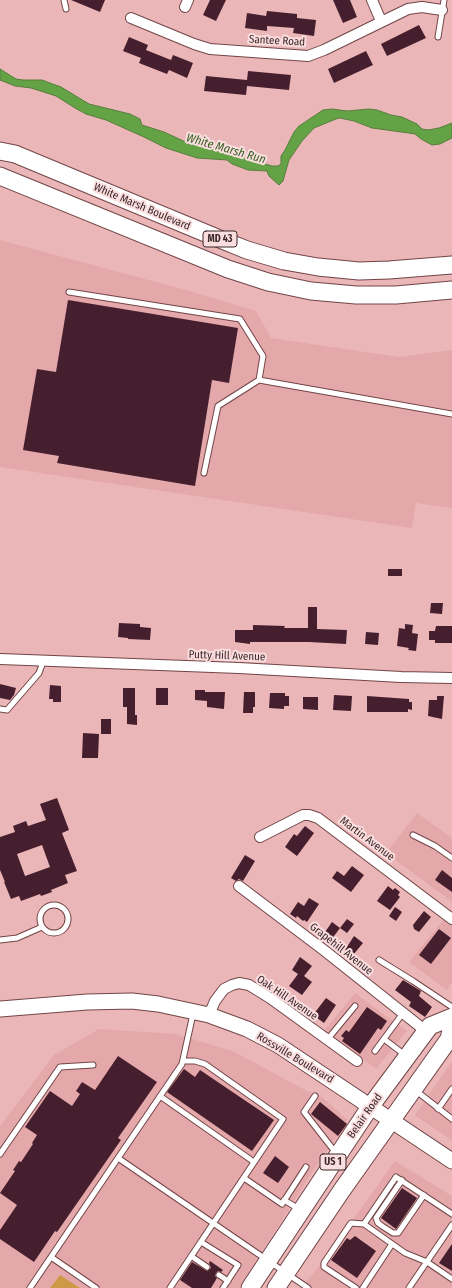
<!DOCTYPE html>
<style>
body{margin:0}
canvas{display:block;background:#ebb6b7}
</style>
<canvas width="452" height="1288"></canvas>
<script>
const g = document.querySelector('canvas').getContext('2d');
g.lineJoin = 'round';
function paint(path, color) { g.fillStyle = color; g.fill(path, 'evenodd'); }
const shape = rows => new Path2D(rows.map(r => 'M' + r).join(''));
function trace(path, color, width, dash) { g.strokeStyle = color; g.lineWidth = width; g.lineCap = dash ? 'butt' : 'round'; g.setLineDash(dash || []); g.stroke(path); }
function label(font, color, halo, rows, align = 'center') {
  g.font = font + ' "Fira Sans Condensed",sans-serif'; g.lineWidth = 4; g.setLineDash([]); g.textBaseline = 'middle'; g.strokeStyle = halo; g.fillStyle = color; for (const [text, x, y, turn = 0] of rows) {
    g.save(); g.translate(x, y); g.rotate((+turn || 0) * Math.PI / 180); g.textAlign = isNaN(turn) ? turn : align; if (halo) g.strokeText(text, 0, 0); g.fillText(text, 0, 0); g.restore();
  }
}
const built = shape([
 [0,240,193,292,256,311,271,338,399,357,452,350,452,508,416,503,412,528,0,467],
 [417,813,452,838,452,902,386,853],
 [444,919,452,926,452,982,447,990,409,962],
 [355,993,407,1031,376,1069,324,1031],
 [99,1029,175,1034,233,1051,307,1091,321,1096,347,1119,347,1124,322,1157,239,1288,80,1288,60,1275,50,1288,0,1288,0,1126,54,1055],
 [452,1061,452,1141,415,1115],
 [395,1161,452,1196,452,1288,301,1288,325,1259]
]);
const green = shape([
 [60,1275,80,1288,50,1288]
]);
const water = shape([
 [0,69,16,79,23,80,42,80,50,83,61,87,89,104,130,114,140,119,142,125,164,132,190,144,223,149,230,151,241,157,272,166,278,166,281,164,281,156,285,150,294,132,299,126,323,110,332,109,347,111,369,109,377,110,391,115,402,117,417,124,422,129,428,130,439,128,452,123,452,138,440,144,432,145,421,139,415,134,409,133,372,128,354,121,340,118,336,119,314,128,302,141,289,160,283,181,279,185,269,176,267,171,248,170,232,164,227,160,197,158,166,148,144,137,106,120,86,114,75,108,56,96,31,88,15,86,0,80,0,69]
]);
const building = shape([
 [71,0,105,0,100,12],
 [210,0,226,0,216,21,203,15],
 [333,0,350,0,357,17,343,23],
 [267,11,297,14,297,18,316,20,314,36,293,33,294,28,267,26,267,31,245,28,247,13,266,16],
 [419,25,426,38,387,56,381,44],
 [129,37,148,45,146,50,171,60,173,55,193,63,187,78,169,70,167,74,139,63,141,58,123,51],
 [366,51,373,65,334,83,328,69],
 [248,71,291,75,289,90,247,86,246,95,204,91,206,76,247,80],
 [68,300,238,328,229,383,212,380,195,486,57,463,59,456,23,450,37,369,56,372],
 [388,569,402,569,402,576,388,576],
 [431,603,443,603,442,614,430,613],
 [308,607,317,607,317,629,347,630,346,644,309,642,250,642,250,644,235,642,235,630,253,630,253,625,285,626,284,628,308,628],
 [119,623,140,624,140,627,151,628,150,640,128,639,128,638,118,637],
 [405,624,413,625,412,633,418,634,416,651,408,650,409,648,397,646,399,628,405,629],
 [436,626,452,626,452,643,435,643,435,640,429,640,429,631,435,631],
 [366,632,379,633,378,645,365,644],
 [0,684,16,688,14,695,10,700,0,698],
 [50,685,61,686,61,702,53,702,53,699,49,699],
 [123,688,135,688,135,715,137,715,137,725,127,724,127,707,123,707],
 [156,688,168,688,168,705,156,705],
 [195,690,205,690,205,692,225,692,224,709,207,707,207,701,195,700],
 [244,692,255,692,255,707,253,707,253,713,243,713],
 [270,693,285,693,285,696,289,696,289,706,284,706,284,709,269,708],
 [334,695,352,696,351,711,333,710],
 [367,696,409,699,409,702,412,702,412,710,408,709,408,712,367,712],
 [437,696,444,696,442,719,428,716,429,700,437,700],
 [303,697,318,697,318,710,303,709],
 [101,719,111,719,111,734,101,734],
 [83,733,99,734,98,758,82,758],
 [57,798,69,830,62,833,77,871,65,875,68,883,51,890,52,892,41,896,40,894,21,901,19,896,11,899,4,882,5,882,0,870,0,837,15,832,13,826,26,821,28,826,46,820,40,804],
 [42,845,50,867,25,876,17,854],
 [305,826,314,833,297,856,285,847,294,834,297,836],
 [245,855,255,861,243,881,239,879,236,881,231,878],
 [352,866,364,875,351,892,332,878,337,871,344,876],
 [442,870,452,878,452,892,435,880],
 [388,886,393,890,395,888,400,892,398,895,400,897,390,910,377,901],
 [309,898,319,904,307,922,304,920,303,921,297,916,296,918,290,914,298,902,304,906],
 [395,907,402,912,396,921,389,916],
 [424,911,431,917,419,932,414,929,413,925],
 [347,919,354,924,347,933,340,928],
 [332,922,340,928,331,940,323,935],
 [439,929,451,938,431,964,419,955],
 [354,936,363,943,353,955,345,950],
 [300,957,312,966,304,976,312,982,302,995,289,986,298,974,292,970],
 [403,980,421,991,419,996,432,1007,425,1017,409,1006,411,1002,395,990],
 [326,998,336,1005,324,1023,313,1015],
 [367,1007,387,1021,381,1030,378,1028,360,1054,342,1041,344,1038,341,1036,346,1030,349,1032],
 [118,1056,157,1082,118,1138,121,1140,57,1232,55,1231,34,1262,0,1239,0,1230,17,1205,0,1193,15,1171,13,1170,19,1161,21,1162,33,1144,32,1143,37,1135,25,1127,50,1091,72,1106,80,1094,76,1091,82,1082,95,1090],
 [184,1069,195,1077,200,1070,274,1120,252,1151,167,1092],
 [320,1102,347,1124,338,1136,311,1114],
 [275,1156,289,1167,278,1183,263,1173],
 [402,1188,417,1198,396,1229,381,1218],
 [355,1236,376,1251,357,1278,331,1260,347,1238,350,1240],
 [452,1244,452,1271,439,1263],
 [210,1261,223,1270,221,1272,218,1271,216,1273,215,1276,217,1278,211,1288,192,1288,180,1280,192,1262,207,1271,211,1268,209,1263]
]);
const service = shape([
 [64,0,66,9],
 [438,37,444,0],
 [69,292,240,319,263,356,259,380],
 [204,473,218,406,259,380,452,414],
 [0,709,7,710,39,673,43,662],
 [413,835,435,846,452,858],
 '40 919a14 14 0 1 1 28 0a14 14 0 1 1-28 0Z',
 [0,940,17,938,42,927],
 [379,960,413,981,452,1007],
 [193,1014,182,1064,118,1158,308,1288],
 [384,1039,405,1055],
 [327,1040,355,1006],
 [375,1051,403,1013],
 [415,1090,452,1119],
 [160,1096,254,1162],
 [315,1096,304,1112,336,1153],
 [438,1109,452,1089],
 [0,1154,60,1067,93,1065],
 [244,1178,282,1204,306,1167],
 [402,1180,376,1218,378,1223,382,1226,393,1233,398,1233,424,1195],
 [284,1200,299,1209],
 [452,1214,396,1177,364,1224,405,1253,427,1262,452,1279],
 [201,1242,238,1265,223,1288],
 [191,1256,207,1267],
 [51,1257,96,1288],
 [219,1275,228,1281],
 [30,1288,118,1158],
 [170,1288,283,1119,205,1064,195,1061,183,1061],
 [356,1288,324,1267,324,1263,351,1223,364,1224],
 [363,1288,392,1244],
 [409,1288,452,1225]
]);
const minor = shape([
 [372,0,381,21],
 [185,7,188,0],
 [131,18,194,44,210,49,308,56,324,50,408,9,422,7,442,10],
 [0,659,239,668,401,677,452,678],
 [260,837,303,815,309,815,318,818,452,919],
 [239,886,325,951,427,1032],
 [209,1015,215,1001,224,989,232,985,239,983,249,985,270,998,357,1061]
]);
const secondary = shape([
 [0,1009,87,1002,132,1001,158,1004,209,1015,247,1029,278,1045,452,1161]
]);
const trunk = shape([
 [0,151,15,154,227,242,247,250,284,261,318,267,359,271,389,270,452,265],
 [0,176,228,269,268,282,311,291,356,295,396,295,452,290],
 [250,1288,370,1107,418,1042,430,1026,452,1017],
 [276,1288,342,1190,449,1039,452,1026]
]);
const shields = [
 [220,239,34],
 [333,1162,26]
];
const shieldNames = [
 ["MD 43",220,239],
 ["US 1",333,1162]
];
const streetNames = [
 ["Santee Road",277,41,3],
 ["White Marsh Boulevard",142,207,23],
 ["Putty Hill Avenue",227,656,2],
 ["Martin Avenue",367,839,37],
 ["Grapehill Avenue",341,949,38],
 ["Oak Hill Avenue",287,998,34],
 ["Rossville Boulevard",295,1058,31],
 ["Belair Road",365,1116,-55]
];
const waterNames = [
 ["White Marsh Run",226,149,16]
];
paint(built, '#e5a8aa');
paint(green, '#cd9946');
paint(water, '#64a246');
trace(water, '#587d3d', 1);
paint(building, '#461f2e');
trace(service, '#724547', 7);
trace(minor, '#724547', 12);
trace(secondary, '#724547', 17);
trace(trunk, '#724547', 19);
trace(service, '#fff', 5);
trace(minor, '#fff', 10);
trace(secondary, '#fff', 15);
trace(trunk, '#fff', 17);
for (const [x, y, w] of shields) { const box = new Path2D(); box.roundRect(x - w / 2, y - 8, w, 16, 3); g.fillStyle = '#fadedf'; g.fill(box); trace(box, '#3d2829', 1); }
label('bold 10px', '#3d2829', null, shieldNames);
label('11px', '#3d2829', '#fadedf', streetNames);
label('italic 12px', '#386223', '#fadedf', waterNames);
</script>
